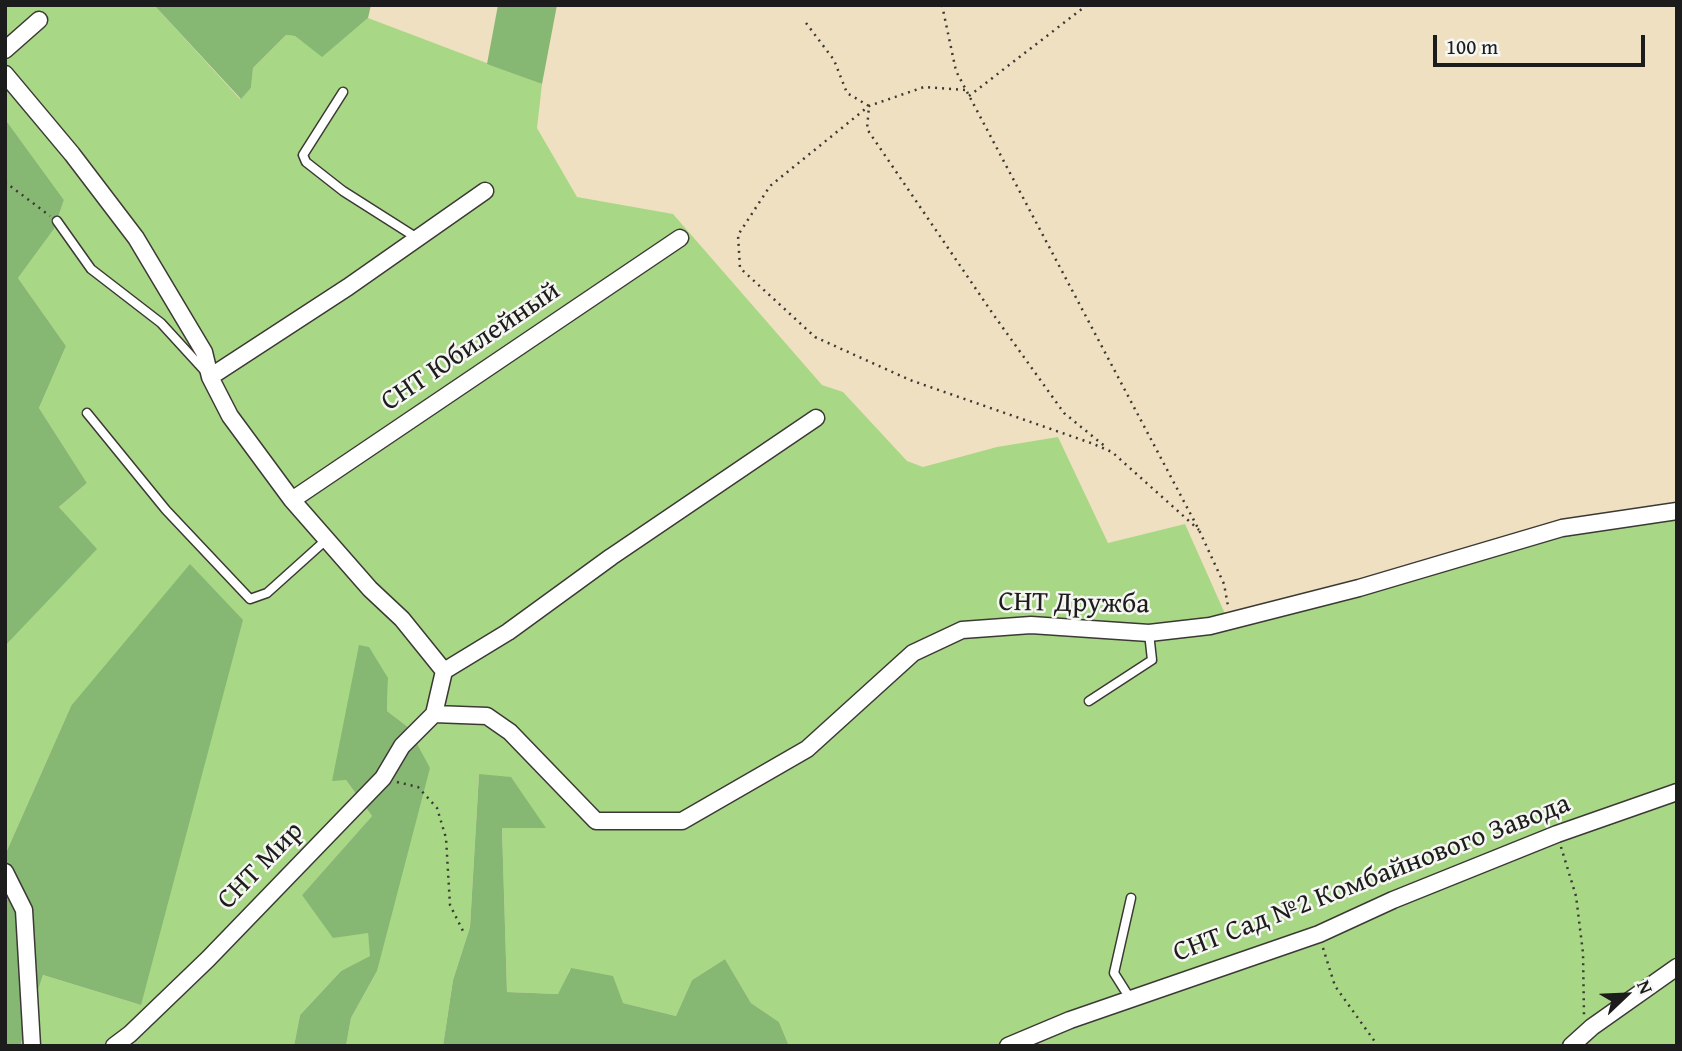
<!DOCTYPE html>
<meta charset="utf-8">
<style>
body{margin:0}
#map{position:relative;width:1682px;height:1051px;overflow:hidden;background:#efe0c1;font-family:"Gentium Book Plus",serif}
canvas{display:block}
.frame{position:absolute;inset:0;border:7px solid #1c1c1c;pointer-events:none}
.north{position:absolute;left:1591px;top:960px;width:70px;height:70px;-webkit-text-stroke:5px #f6f6f2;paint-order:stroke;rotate:67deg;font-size:19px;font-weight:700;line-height:28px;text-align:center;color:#1c1c1c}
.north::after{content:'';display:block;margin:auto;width:24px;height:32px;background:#1c1c1c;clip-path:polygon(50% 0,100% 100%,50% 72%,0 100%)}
.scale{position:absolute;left:1433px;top:35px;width:212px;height:32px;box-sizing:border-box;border:4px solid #1c1c1c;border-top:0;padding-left:9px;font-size:21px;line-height:24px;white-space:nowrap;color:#1c1c1c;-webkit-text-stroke:5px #f6f6f2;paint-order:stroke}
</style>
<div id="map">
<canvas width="1682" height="1051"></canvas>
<div class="frame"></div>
<div class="north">N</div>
<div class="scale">100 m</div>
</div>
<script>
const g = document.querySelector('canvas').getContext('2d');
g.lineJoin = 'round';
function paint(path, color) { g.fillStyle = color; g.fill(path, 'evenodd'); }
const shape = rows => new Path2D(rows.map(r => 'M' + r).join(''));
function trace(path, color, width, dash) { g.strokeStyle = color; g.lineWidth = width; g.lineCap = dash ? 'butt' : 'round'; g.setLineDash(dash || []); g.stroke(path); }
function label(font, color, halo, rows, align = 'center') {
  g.font = font + ' "Gentium Book Plus",serif'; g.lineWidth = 5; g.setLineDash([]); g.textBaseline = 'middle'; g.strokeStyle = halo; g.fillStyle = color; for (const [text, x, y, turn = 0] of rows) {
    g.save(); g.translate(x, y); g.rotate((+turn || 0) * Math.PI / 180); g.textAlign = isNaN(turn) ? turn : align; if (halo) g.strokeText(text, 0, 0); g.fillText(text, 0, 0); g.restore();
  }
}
const green = shape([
 [5,5,154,5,240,99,251,88,253,68,286,35,295,36,322,56,368,18,542,84,537,128,577,197,673,214,822,385,843,392,907,461,923,467,997,447,1058,437,1108,543,1185,524,1230,625,1562,534,1677,516,1677,1046,789,1046,779,1022,751,1003,725,959,692,980,676,1016,623,1003,570,969,559,994,507,992,502,828,545,828,479,774,470,927,453,980,443,1046,346,1046,351,1018,377,971,408,727,387,711,388,678,332,780,346,780,372,816,302,895,368,933,371,956,341,971,300,1015,294,1046,20,1046,43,975,141,1005,71,706,5,855,5,646,96,549,59,507,87,483,39,408,66,346,18,278,54,229,64,200,5,119]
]);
const forest = shape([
 [154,5,371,5,368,18,322,57,295,36,286,35,253,68,251,88,241,99],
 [498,5,557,5,542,84,487,64],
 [5,119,64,200,54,229,18,278,66,346,39,408,87,483,59,507,97,549,5,646],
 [190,564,243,620,141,1005,43,975,20,1046,5,1046,5,855,71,706],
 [359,645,369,647,388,678,387,711,408,727,430,768,377,971,351,1018,346,1046,294,1046,300,1015,341,971,370,956,368,933,333,938,302,895,372,816,346,780,332,781],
 [479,774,511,777,546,828,502,828,507,992,558,994,571,968,613,976,623,1003,676,1016,692,980,725,959,751,1003,779,1022,789,1046,443,1046,453,980,470,927]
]);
const path = shape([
 [942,5,956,71,1199,530,1224,584,1228,606],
 [806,23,834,60,847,93,869,106,867,129,993,314,1064,413,1107,448],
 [965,90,924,87,869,106,770,186,738,235,740,268,815,337,910,380,1091,443,1112,452,1199,530],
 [969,96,1087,5],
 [5,182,50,216],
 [397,782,418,787,437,808,446,838,450,905,463,931],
 [1561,847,1576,896,1583,953,1584,1016],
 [1323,948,1335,986,1378,1046]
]);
const service = shape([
 [343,92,303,155,306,162,343,191,417,238],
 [57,221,91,269,161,323,204,370],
 [87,413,166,510,250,599,267,593,326,540],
 [1089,701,1152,660,1149,633],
 [1131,898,1114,973,1131,1000]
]);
const minor = shape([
 [5,50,39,20],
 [5,74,72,154,136,238,204,352,210,377,230,416,292,500,370,589,402,619,444,671,434,714],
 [210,377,348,287,485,191],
 [292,500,680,238],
 [444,671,508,632,611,557,816,418],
 [434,714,487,716,510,732,596,821,682,821,807,749,913,653,962,630,1031,625,1149,633,1210,626,1359,588,1562,528,1677,511],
 [5,872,24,910,32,1046],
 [114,1046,130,1034,208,959,383,778,402,746,434,714],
 [1008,1046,1070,1020,1319,934,1393,900,1557,834,1677,792],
 [1571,1046,1592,1027,1677,967]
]);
const streetNames = [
 ["СНТ Юбилейный",471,347,-34],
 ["СНТ Дружба",1074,604,1],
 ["СНТ Мир",261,866,-46],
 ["СНТ Сад №2 Комбайнового Завода",1372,879,-21]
];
paint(green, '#a8d886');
paint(forest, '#86b873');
trace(service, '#3c3935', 11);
trace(minor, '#3c3935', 19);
trace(path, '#3c3935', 2.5, [2, 5]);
trace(service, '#fff', 8);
trace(minor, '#fff', 16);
label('28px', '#1c1c1c', '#f6f6f2', streetNames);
</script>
